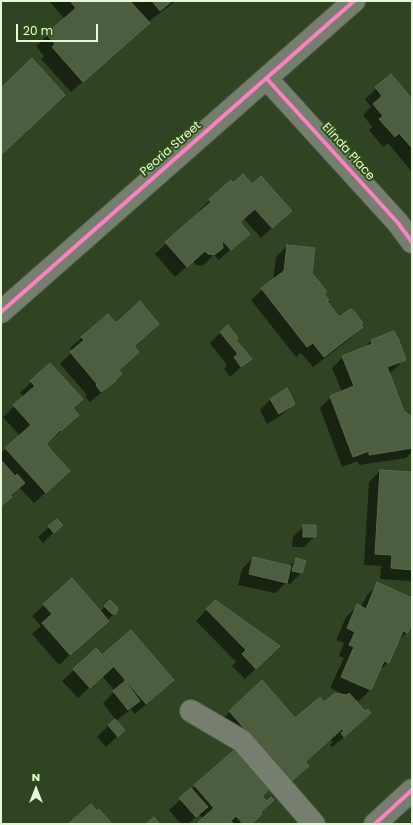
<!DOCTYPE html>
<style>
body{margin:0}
#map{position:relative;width:413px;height:825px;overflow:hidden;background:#304322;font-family:Poppins,sans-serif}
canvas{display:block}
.frame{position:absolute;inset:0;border:2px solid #e5f9d9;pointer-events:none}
.north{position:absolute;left:16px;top:769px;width:40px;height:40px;-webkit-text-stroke:3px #2f5015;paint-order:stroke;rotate:0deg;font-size:11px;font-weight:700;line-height:16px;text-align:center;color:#e5f9d9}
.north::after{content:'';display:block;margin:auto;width:14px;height:18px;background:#e5f9d9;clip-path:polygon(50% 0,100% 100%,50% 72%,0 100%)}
.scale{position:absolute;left:16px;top:24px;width:82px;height:18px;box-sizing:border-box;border:2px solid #e5f9d9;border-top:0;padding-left:5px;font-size:12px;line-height:14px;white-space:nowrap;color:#e5f9d9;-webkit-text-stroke:3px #2f5015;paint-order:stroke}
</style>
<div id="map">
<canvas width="413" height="825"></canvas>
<div class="frame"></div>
<div class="north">N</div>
<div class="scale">20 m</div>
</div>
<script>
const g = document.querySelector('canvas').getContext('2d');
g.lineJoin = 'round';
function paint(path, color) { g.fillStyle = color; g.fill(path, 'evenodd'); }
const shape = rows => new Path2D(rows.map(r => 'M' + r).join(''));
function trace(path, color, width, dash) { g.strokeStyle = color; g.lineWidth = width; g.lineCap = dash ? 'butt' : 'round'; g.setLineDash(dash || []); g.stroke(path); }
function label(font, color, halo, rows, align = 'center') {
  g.font = font + ' Poppins,sans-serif'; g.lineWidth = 4; g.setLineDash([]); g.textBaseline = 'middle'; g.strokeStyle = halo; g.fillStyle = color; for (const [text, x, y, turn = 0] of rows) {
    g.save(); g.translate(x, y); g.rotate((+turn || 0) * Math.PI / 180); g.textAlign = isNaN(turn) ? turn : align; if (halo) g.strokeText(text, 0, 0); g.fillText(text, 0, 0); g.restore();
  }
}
const shadow = shape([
 [49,1,176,1,148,22,137,34,71,92,41,59,44,56,36,46,65,19],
 [32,59,28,130,1,155,1,90],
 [391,75,412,101,412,172,388,143,383,147,369,130,372,127,363,115,371,107,365,99],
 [233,185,251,185,290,211,261,238,244,219,239,223,249,233,219,260,214,255,202,266,196,265,193,261,175,277,155,254,200,213,199,211,210,200],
 [287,246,311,273,326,302,339,319,362,327,351,338,313,367,301,353,296,357,251,300,273,280,276,257],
 [108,315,138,352,118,371,115,381,90,402,85,397,87,395,60,364,73,351,70,348],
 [221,332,235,340,250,359,230,377,224,369,227,365,210,343],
 [393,333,404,359,393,371,388,373,404,411,412,418,412,452,406,458,359,465,358,461,342,467,320,408,331,397,342,392,332,368,343,357,364,348,371,341],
 [50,364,72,408,67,426,45,444,69,471,34,503,19,487,1,505,1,453,20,436,3,417,24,397,20,393],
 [271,399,294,403,283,414,267,424,260,410],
 [380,471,412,473,412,579,410,581,380,579,381,566,364,565,369,482],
 [61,525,43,543,38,537,49,527],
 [304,526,315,536,304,547,292,547,293,537],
 [253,558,289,567,296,559,301,573,290,584,286,583,275,593,238,585,242,569],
 [72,580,100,612,110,601,115,613,59,665,32,634,41,626,32,616],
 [378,584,412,599,412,621,407,632,397,642,388,662,377,673,370,690,359,701,352,698,359,724,332,747,330,745,333,742,330,739,304,763,307,766,277,794,273,785,261,797,266,802,273,800,251,824,197,824,203,819,199,814,188,824,181,824,169,810,239,746,218,723,262,682,295,719,345,695,330,688,344,658,339,656,344,643,336,640,346,617,357,606,361,607,367,595],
 [215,601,279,646,245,679,232,666,236,662,196,621],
 [131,632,161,691,135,714,131,709,116,721,124,730,106,747,97,737,115,719,103,703,115,691,102,676,78,698,62,681,96,650,102,657]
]);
const building = shape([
 [70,1,130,1,150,23,83,82,52,47,55,44,46,34,76,8,70,1],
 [152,1,172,1,160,11,152,1],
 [32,58,65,95,1,155,1,88,32,58],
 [391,74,412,99,412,148,399,133,395,137,379,119,383,116,373,104,382,96,375,87,391,74],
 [243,174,252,184,261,176,292,211,272,228,255,209,240,222,250,234,231,250,222,240,223,248,214,255,208,254,205,251,187,267,165,242,211,202,209,199,231,180,233,183,243,174],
 [287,245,315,248,312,273,327,292,324,294,329,300,327,301,339,317,350,309,353,310,363,323,361,324,363,327,324,357,313,343,307,347,261,288,284,271,287,245],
 [140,301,159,324,134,346,139,352,119,370,122,374,115,380,116,381,101,392,96,385,97,384,70,352,84,340,81,337,108,314,116,323,140,301],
 [228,325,238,338,236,340,252,359,241,367,234,357,238,354,220,332,228,325],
 [394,331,397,338,398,338,406,360,387,367,404,411,412,417,412,448,369,455,369,451,353,457,330,396,354,386,342,356,372,344,371,340,394,331],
 [50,363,83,399,73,408,79,415,61,431,60,430,46,444,70,471,46,493,5,448,31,425,13,405,35,386,30,381,50,363],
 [287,388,295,404,279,414,270,399,287,388],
 [1,460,15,476,17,474,25,483,10,495,12,497,1,506,1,460],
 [380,470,412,472,412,570,391,568,392,555,375,554,380,470],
 [57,519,63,525,54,533,48,526,57,519],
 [303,525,316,525,316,537,303,537,303,525],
 [253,557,291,566,287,583,249,574,253,557],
 [296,558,306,561,302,573,292,571,296,558],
 [72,578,109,621,70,655,42,623,52,614,43,604,72,578],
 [377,582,412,598,412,623,408,633,403,631,389,663,384,661,371,690,341,677,354,647,349,645,355,632,347,628,357,604,366,609,377,582],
 [110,600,118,608,116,614,112,614,104,606,110,600],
 [215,600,280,646,256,669,242,654,246,650,206,609,215,600],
 [131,630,174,680,146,704,103,654,131,630],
 [96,648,113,667,90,688,73,669,96,648],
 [262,680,295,718,320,697,324,702,335,693,347,695,349,693,365,711,368,709,371,713,344,737,341,733,344,731,342,729,305,762,309,766,288,784,288,778,229,711,262,680],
 [125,681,140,701,128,710,113,691,125,681],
 [115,719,125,730,118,737,108,725,115,719],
 [239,746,274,785,262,796,267,801,271,797,274,800,261,812,262,814,252,824,243,824,236,816,231,821,234,824,200,824,198,822,214,808,194,785,239,746],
 [191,788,208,807,196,817,179,798,191,788],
 [91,804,97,811,99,809,112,824,70,824,69,823,91,804],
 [154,817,160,824,146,824,154,817]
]);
const minor = shape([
 [267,79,398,223,412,242],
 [1,312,354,1],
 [191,711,242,741,314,824],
 [375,824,412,790]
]);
const cycleway = shape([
 [267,79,398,223,412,242],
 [1,312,354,1],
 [375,824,412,790]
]);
const streetNames = [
 ["Peoria Street",171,149,-41],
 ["Elinda Place",348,152,48]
];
paint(shadow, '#0007');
paint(building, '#4d5d3f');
trace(building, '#5a6a4f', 1);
trace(minor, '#4e5e42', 24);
trace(minor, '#767f6f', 22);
trace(cycleway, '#ff80c0', 4);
label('12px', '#e5f9d9', '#2f5015', streetNames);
</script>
